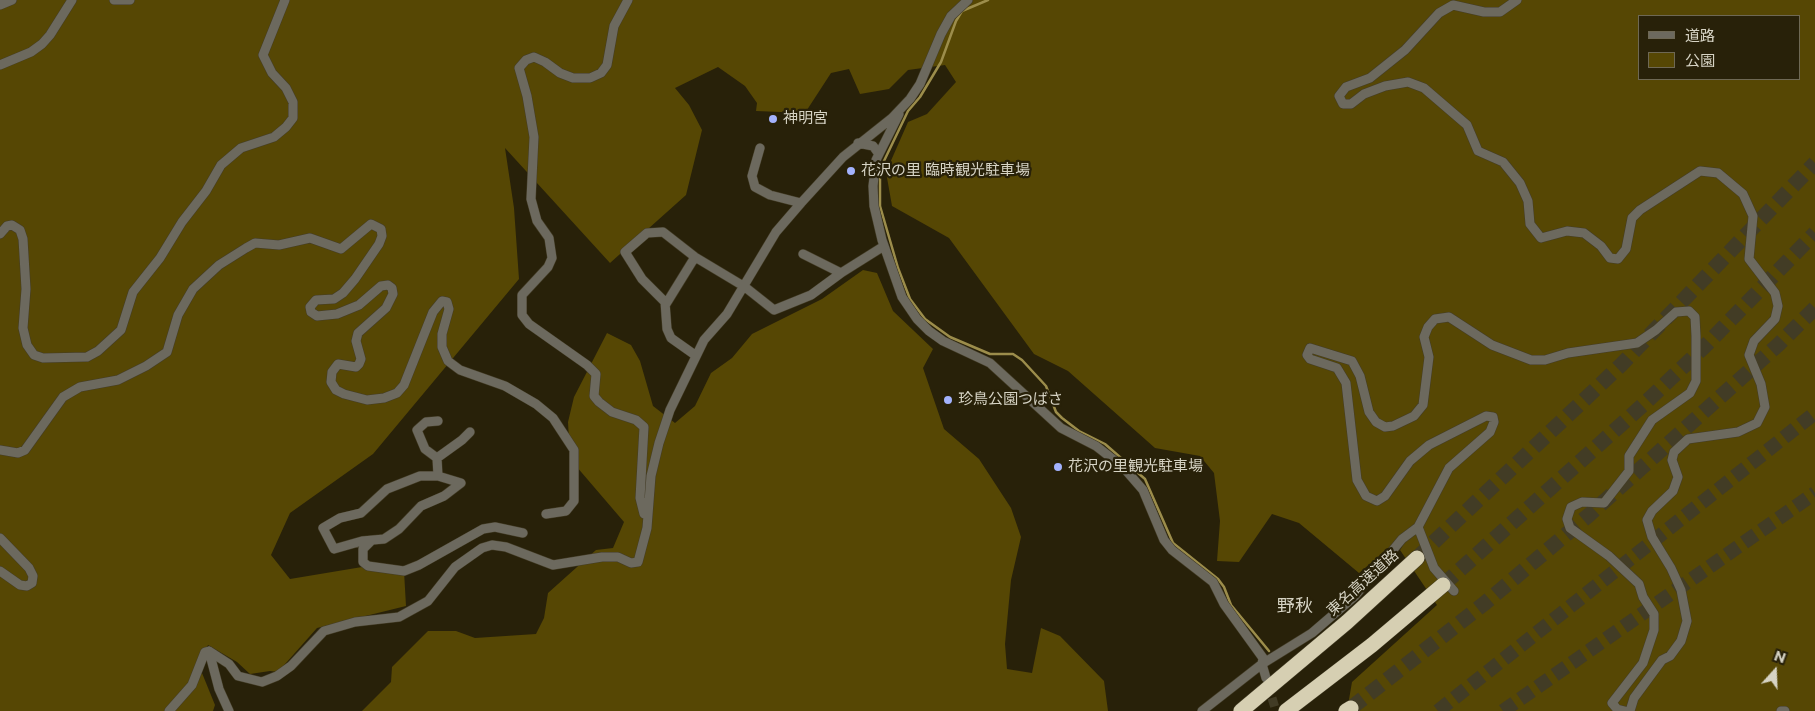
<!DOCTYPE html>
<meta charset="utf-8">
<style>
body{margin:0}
#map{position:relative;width:1815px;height:711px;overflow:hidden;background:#282109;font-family:Montserrat,"Noto Sans JP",sans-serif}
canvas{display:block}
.legend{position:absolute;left:1638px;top:15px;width:162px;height:65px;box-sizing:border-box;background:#282109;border:1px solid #6e6854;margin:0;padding:6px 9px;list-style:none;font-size:15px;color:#d6d3c4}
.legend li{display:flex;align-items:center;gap:10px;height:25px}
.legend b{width:25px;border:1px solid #6e6854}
.north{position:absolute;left:1750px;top:646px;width:50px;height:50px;-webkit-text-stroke:4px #282109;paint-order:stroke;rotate:20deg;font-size:14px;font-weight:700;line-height:20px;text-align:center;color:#d6d3c4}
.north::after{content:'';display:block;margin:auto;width:18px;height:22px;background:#d6d3c4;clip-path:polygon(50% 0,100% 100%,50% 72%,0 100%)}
</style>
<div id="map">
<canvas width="1815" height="711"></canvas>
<ul class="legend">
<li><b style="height:6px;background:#6c695e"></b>道路</li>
<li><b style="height:14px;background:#564704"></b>公園</li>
</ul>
<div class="north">N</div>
</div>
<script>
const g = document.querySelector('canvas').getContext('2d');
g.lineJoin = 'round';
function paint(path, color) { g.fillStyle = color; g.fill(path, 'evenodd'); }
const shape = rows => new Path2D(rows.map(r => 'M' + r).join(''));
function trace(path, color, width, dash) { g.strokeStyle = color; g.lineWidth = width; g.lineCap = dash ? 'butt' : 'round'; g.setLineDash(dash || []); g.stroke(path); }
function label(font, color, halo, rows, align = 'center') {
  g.font = font + ' Montserrat,"Noto Sans JP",sans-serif'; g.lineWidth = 4.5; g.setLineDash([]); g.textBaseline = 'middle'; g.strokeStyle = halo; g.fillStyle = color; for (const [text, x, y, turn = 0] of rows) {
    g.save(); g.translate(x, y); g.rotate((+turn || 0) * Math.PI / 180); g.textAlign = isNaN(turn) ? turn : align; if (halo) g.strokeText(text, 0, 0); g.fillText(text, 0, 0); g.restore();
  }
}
const green = shape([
 [0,0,1815,0,1815,711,1347,711,1352,682,1437,605,1400,550,1415,526,1359,573,1299,523,1272,514,1239,562,1217,561,1220,521,1214,473,1200,456,1155,448,1068,371,1034,354,949,238,892,206,886,172,908,122,927,114,956,82,945,65,908,70,889,89,860,94,849,69,831,73,805,113,756,111,757,103,745,86,718,67,675,88,689,105,702,130,686,195,610,263,505,148,514,208,519,279,373,454,290,513,271,555,290,579,368,566,404,571,406,606,317,628,278,672,270,671,250,674,237,662,208,645,188,688,202,673,215,705,213,711,0,711],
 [1639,16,1799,16,1799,79,1639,79],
 [863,270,877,273,893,311,933,349,923,368,944,429,979,459,1011,508,1021,537,1011,580,1005,644,1007,669,1032,673,1041,628,1060,636,1104,681,1108,711,362,711,391,682,392,667,428,631,456,631,475,638,536,634,544,618,548,593,596,550,613,548,624,522,570,459,568,422,574,397,607,333,631,345,640,361,653,406,675,423,695,406,711,373,732,358,752,334,822,299]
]);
const stream = shape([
 [988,0,962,11,956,21,941,62,920,97,908,111,883,163,880,177,880,206,898,268,910,299,925,319,950,337,990,354,1013,354,1022,360,1046,386,1056,412,1062,418,1079,431,1105,444,1145,479,1173,543,1218,579,1224,587,1231,605,1269,651]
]);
const minorTunnel = shape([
 [1268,685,1276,711]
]);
const trunkTunnel = shape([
 [1438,711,1815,413],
 [1503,711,1815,493]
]);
const motorwayTunnel = shape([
 [1417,558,1621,365,1815,163],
 [1443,585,1644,404,1704,347,1815,233],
 [1351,708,1485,603,1589,515,1779,344,1815,308]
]);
const minor = shape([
 [114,0,130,0],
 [628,0,614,26,607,65,601,73,590,78,573,78,560,73,545,62,534,57,526,60,519,68,527,96,534,137,531,199,537,221,549,238,552,258,548,267,522,295,522,315,529,324,587,365,596,374,594,396,599,402,612,412,636,420,644,427,640,498,644,514],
 [1517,0,1500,12,1484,12,1453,5,1439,13,1405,50,1370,78,1346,87,1339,96,1343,104,1351,104,1364,94,1385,86,1408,82,1424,88,1467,125,1478,151,1503,162,1520,183,1528,201,1530,224,1541,238,1567,231,1584,233,1601,246,1610,258,1618,259,1626,249,1632,218,1640,210,1700,171,1718,173,1743,194,1753,216,1749,259,1775,293,1778,306,1775,319,1754,341,1749,355,1761,384,1765,407,1757,423,1738,432,1688,439,1674,452,1672,460,1678,477,1673,491,1652,511,1647,520,1652,537,1671,568,1681,590,1687,621,1681,641,1670,656,1662,660,1634,698,1630,711],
 [0,5,12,0],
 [0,65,31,52,42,44,50,35,72,0],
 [899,114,876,160,873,186,874,206,882,240,902,297,917,319,929,331,943,341,990,363,1061,428,1096,446,1123,467,1143,490,1164,540,1172,550,1213,582,1224,604,1263,658,1262,664,1202,711],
 [858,143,873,146,879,154],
 [760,148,752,176,755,187,770,195,801,203],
 [0,234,7,226,12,225,20,230,23,239,26,289,23,328,27,345,34,355,43,358,87,357,98,351,121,330,133,292,160,258,182,222,206,191,221,165,241,148,274,137,286,127,293,118,293,102,286,88,272,73,263,55,285,0],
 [803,254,841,273,884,246],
 [666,304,695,257],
 [695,355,671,338,667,329,665,302,642,279,625,252,647,233,663,232,695,257,745,287,774,310,811,295,841,273],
 [0,450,18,453,25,450,63,397,80,387,118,380,146,366,167,352,178,315,193,289,219,265,246,248,255,243,279,245,310,238,341,249,371,224,381,229,382,236,379,244,355,279,343,293,334,299,316,300,310,307,311,312,317,316,337,314,359,305,381,286,388,285,392,288,393,294,386,308,358,333,356,341,361,359,359,364,356,367,338,364,332,372,331,382,336,390,344,394,367,400,384,398,397,393,404,385,433,312,442,301,447,302,449,309,442,334,442,347,448,361,460,370,505,386,536,404,553,418,574,450,574,501,566,511,546,514],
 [437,458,425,449,417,430,426,422,438,421],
 [420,476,438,476,461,483,444,496,421,506,399,529,384,539,362,541,334,549,323,528,340,518,361,513,387,489,420,476],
 [438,476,437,458,462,440,470,432],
 [1418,527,1449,468,1490,432,1494,422,1493,417,1486,416,1429,445,1410,461,1385,496,1377,501,1366,496,1357,480,1346,383,1337,368,1310,359,1307,355,1310,348,1352,361,1360,376,1369,412,1376,422,1385,427,1393,426,1414,416,1423,405,1429,357,1424,337,1428,327,1435,319,1449,317,1492,345,1531,360,1545,360,1568,353,1637,343,1656,330,1676,312,1689,311,1695,317,1696,336,1696,381,1690,393,1652,420,1629,456,1629,471,1604,503,1582,502,1571,507,1567,519,1570,528,1609,556,1639,584,1643,597,1654,614,1654,630,1643,663,1612,703,1617,709,1625,711],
 [0,538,29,568,33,576,32,583,27,586,20,585,0,571],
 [371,541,363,549,363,562,368,566,404,571,419,565,483,529,495,527,523,533],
 [209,651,219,689,229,711],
 [1266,678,1262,664,1312,633,1355,596,1402,539,1418,527,1434,568,1454,591],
 [169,711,192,685,205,652,209,651,229,664,238,676,262,682,277,676,291,666,324,631,355,622,399,617,428,601,455,567,482,548,492,545,506,547,553,565,602,557,618,557,631,563,638,562,647,528,651,476,659,443,670,410,704,340,727,314,776,232,801,203,843,157,892,118,910,99,920,84,941,34,951,16,968,0],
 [1781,711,1785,711]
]);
const motorway = shape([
 [1241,711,1347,622,1417,558],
 [1286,711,1372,645,1443,585],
 [1346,711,1351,708]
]);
const markers = [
 [773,119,5,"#a3b2fd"],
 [851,171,5,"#a3b2fd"],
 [948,400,5,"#a3b2fd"],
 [1058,467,5,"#a3b2fd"]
];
const poiNames = [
 ["神明宮",783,119],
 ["花沢の里 臨時観光駐車場",861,171],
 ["珍鳥公園つばさ",958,400],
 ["花沢の里観光駐車場",1068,467]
];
const streetNames = [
 ["東名高速道路",1363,583,-42]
];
const quarterNames = [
 ["野秋",1295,607]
];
paint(green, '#564704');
trace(stream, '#9c8d4b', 2.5);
trace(minorTunnel, '#423c25', 9, [9, 4.5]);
trace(trunkTunnel, '#423c25', 14, [14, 7]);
trace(motorwayTunnel, '#423c25', 15, [15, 8]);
trace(minor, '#443d27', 10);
trace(motorway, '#443d27', 16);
trace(minor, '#6c695e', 9);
trace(motorway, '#d6cfb2', 15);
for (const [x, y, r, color] of markers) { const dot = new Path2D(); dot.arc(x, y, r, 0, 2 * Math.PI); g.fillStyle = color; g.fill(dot); trace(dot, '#282109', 2); }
label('15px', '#d6d3c4', '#282109', poiNames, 'left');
label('15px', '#d6d3c4', '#282109', streetNames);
label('18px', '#d6d3c4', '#282109', quarterNames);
</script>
